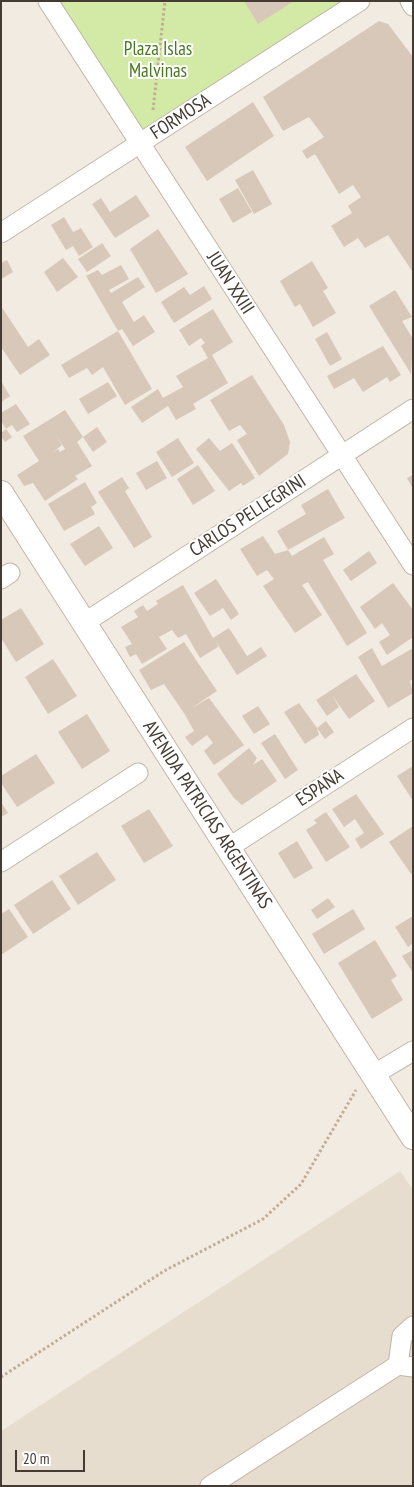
<!DOCTYPE html>
<meta charset="utf-8">
<style>
body{margin:0}
#map{position:relative;width:414px;height:1487px;overflow:hidden;background:#f2ebe1;font-family:"PT Sans Narrow",sans-serif}
canvas{display:block}
.frame{position:absolute;inset:0;border:2px solid #443b32;pointer-events:none}
.scale{position:absolute;left:15px;top:1450px;width:70px;height:22px;box-sizing:border-box;border:2px solid #443b32;border-top:0;padding-left:6px;font-size:15px;line-height:18px;white-space:nowrap;color:#443b32;-webkit-text-stroke:4px #fff;paint-order:stroke}
</style>
<div id="map">
<canvas width="414" height="1487"></canvas>
<div class="frame"></div>
<div class="scale">20 m</div>
</div>
<script>
const g = document.querySelector('canvas').getContext('2d');
g.lineJoin = 'round';
function paint(path, color) { g.fillStyle = color; g.fill(path, 'evenodd'); }
const shape = rows => new Path2D(rows.map(r => 'M' + r).join(''));
function trace(path, color, width, dash) { g.strokeStyle = color; g.lineWidth = width; g.lineCap = dash ? 'butt' : 'round'; g.setLineDash(dash || []); g.stroke(path); }
function label(font, color, halo, rows, align = 'center') {
  g.font = font + ' "PT Sans Narrow",sans-serif'; g.lineWidth = 4; g.setLineDash([]); g.textBaseline = 'middle'; g.strokeStyle = halo; g.fillStyle = color; for (const [text, x, y, turn = 0] of rows) {
    g.save(); g.translate(x, y); g.rotate((+turn || 0) * Math.PI / 180); g.textAlign = isNaN(turn) ? turn : align; if (halo) g.strokeText(text, 0, 0); g.fillText(text, 0, 0); g.restore();
  }
}
const residential = shape([
 [400,1171,413,1190,413,1486,1,1486,1,1431]
]);
const green = shape([
 [48,1,360,1,140,144]
]);
const building = shape([
 [244,1,294,1,258,24],
 [379,21,388,24,413,57,412,271,388,235,365,248,358,238,344,247,331,226,352,213,348,206,361,197,353,185,339,194,315,154,307,159,302,151,324,137,309,117,283,131,263,97],
 [253,102,274,136,207,181,185,147],
 [253,170,272,204,254,214,235,180],
 [238,188,252,212,233,223,219,199],
 [136,195,150,216,115,238,92,204,101,198,110,212],
 [64,217,73,232,81,228,93,247,79,256,73,246,66,250,51,225],
 [158,229,188,274,156,293,130,249],
 [102,243,111,256,87,272,78,259],
 [63,258,78,277,57,292,44,272],
 [7,260,13,272,1,279,1,263],
 [312,261,328,288,323,291,336,313,313,327,300,304,295,307,280,281],
 [121,265,129,279,109,290,111,293,138,277,145,287,122,302,134,322,144,315,155,332,133,346,122,329,118,331,86,276,98,270,102,275],
 [204,286,212,299,174,323,161,302,184,287,190,295],
 [395,290,412,317,402,321,413,339,411,374,369,306],
 [1,306,28,347,39,339,50,355,20,375,1,347],
 [213,309,233,342,212,355,228,383,193,404,196,409,176,420,168,406,142,423,131,407,158,389,163,398,183,387,176,376,208,358,201,346,205,343,201,338,189,346,179,330],
 [118,331,152,389,125,405,103,367,92,375,87,368,69,378,61,365],
 [327,332,342,359,330,366,315,339],
 [383,346,401,375,390,382,387,377,363,392,354,378,334,389,327,376],
 [252,375,284,425,290,442,288,454,259,476,237,440,247,434,240,425,229,431,210,400],
 [1,381,10,396,1,402],
 [108,382,117,396,88,414,79,399],
 [16,404,30,424,17,432,12,425,6,429,12,437,5,442,1,436,1,433,6,429,1,421,1,413],
 [65,410,83,437,77,442,92,466,75,476,78,479,45,501,33,483,24,486,17,475,39,461,23,436],
 [55,433,65,449,60,452,58,449,53,452,62,445],
 [97,427,107,442,93,452,83,437],
 [178,438,194,463,172,477,156,452],
 [209,438,220,451,232,443,255,478,243,486,241,483,229,491,196,449],
 [157,461,167,478,146,490,136,473],
 [198,465,215,491,193,505,177,479],
 [413,475,413,489,407,478],
 [122,477,129,488,125,491,152,537,134,548,98,492],
 [85,482,97,503,91,507,95,514,64,531,48,504],
 [328,489,345,518,288,550,277,531,306,514,301,505],
 [99,526,113,548,85,566,70,544],
 [263,536,275,554,288,550,292,556,324,537,334,554,323,560,367,633,347,646,308,582,302,585,322,615,295,633,263,586,274,579,267,570,257,576,240,549],
 [369,551,377,563,351,581,343,570],
 [216,579,239,614,231,620,223,608,210,616,194,593],
 [393,583,413,610,413,637,387,655,379,642,390,635,382,623,375,629,360,607],
 [183,585,213,638,229,628,247,656,261,647,267,656,237,675,216,642,218,647,200,658,186,634,178,638,172,630,159,637,167,649,142,664,136,654,130,657,125,647,132,644,121,627,138,617,134,611,143,605,147,611,158,604,156,601],
 [21,608,44,644,16,662,1,638,1,620],
 [184,642,217,691,190,709,209,698,244,745,214,765,204,751,213,743,207,735,192,746,185,737,194,731,184,713,164,684,151,690,139,670],
 [372,648,382,666,413,648,413,679,410,681,413,693,388,708,358,657],
 [53,659,77,696,48,714,25,677],
 [356,674,375,701,349,719,332,695,339,707,327,716,316,700],
 [299,703,317,728,319,735,305,744,284,712],
 [258,706,270,724,254,734,242,716],
 [87,714,110,751,82,769,58,732],
 [326,721,334,732,325,739,317,728],
 [275,734,298,770,285,779,261,743],
 [249,748,257,758,253,765,262,759,277,781,242,805,234,798,217,774],
 [36,754,55,783,17,807,1,783,1,776],
 [413,766,413,801,397,776],
 [356,794,384,834,361,849,355,839,364,833,355,819,344,827,332,809],
 [1,802,8,813,1,817],
 [149,809,173,846,144,863,121,826],
 [326,812,350,847,326,862,306,830,317,823,314,820],
 [413,826,413,873,411,874,389,842],
 [297,841,313,868,294,879,278,853],
 [97,852,116,880,78,905,59,876],
 [52,880,71,909,33,934,14,905],
 [328,898,335,907,317,919,311,910],
 [9,909,28,937,1,955,1,914],
 [353,909,365,929,324,954,312,934],
 [413,916,413,943,408,947,395,927],
 [375,940,397,976,391,980,403,1000,372,1019,338,963],
 [413,950,413,973,402,956]
]);
const path = shape([
 [153,110,165,1],
 [1,1377,164,1271,263,1219,301,1184,356,1090]
]);
const minor = shape([
 [48,1,413,565],
 [410,1,413,6],
 [1,233,360,1],
 [1,579,10,573],
 [84,623,413,409],
 [228,848,413,728],
 [1,862,138,773],
 [373,1075,413,1051],
 [413,1326,402,1336,398,1365,413,1367],
 [210,1486,398,1365]
]);
const tertiary = shape([
 [1,493,413,1137]
]);
const parkNames = [
 ["Plaza Islas",158,50],
 ["Malvinas",158,72]
];
const streetNames = [
 ["FORMOSA",181,117,-33],
 ["JUAN XXIII",230,283,57],
 ["CARLOS PELLEGRINI",248,516,-33],
 ["ESPAÑA",320,788,-33],
 ["AVENIDA PATRICIAS ARGENTINAS",207,815,57]
];
paint(residential, '#e7ddcf');
paint(green, '#d3eaa6');
paint(building, '#d7c8b9');
trace(minor, '#c1b5a7', 21);
trace(tertiary, '#c1b5a7', 26);
trace(path, '#c1ac94', 3, [2.5, 2.5]);
trace(minor, '#fff', 19);
trace(tertiary, '#fff', 24);
label('19px', '#4c7822', '#fff', parkNames);
label('19px', '#443b32', '#fff', streetNames);
</script>
